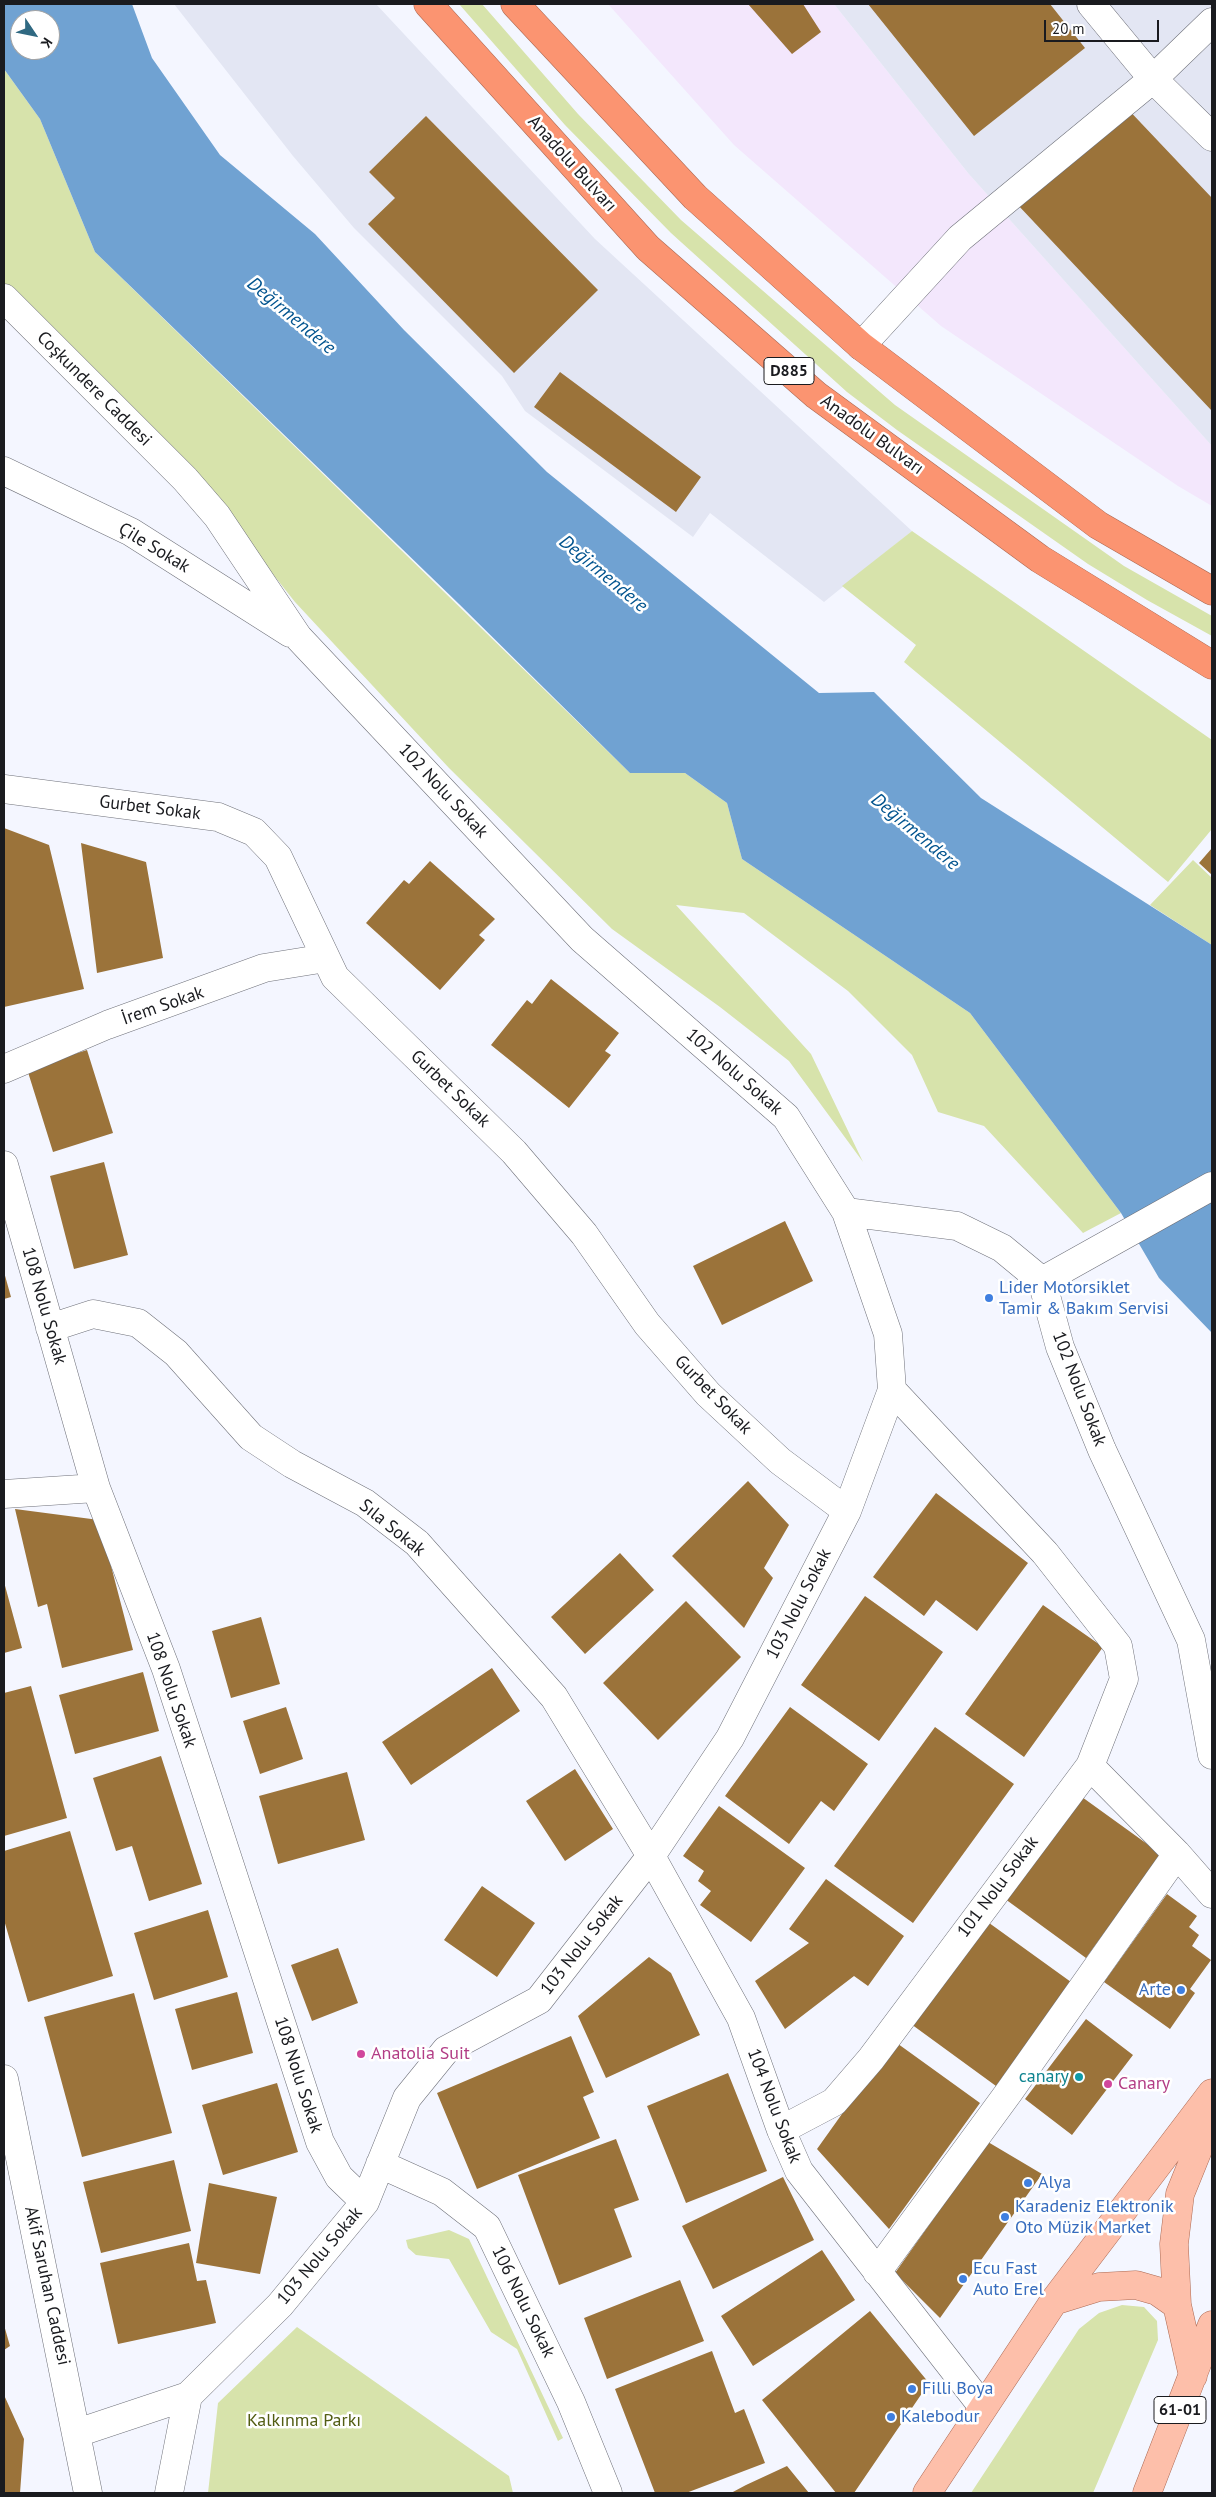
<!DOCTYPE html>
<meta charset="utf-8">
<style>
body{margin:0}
#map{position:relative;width:1216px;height:2497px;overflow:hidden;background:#f4f6ff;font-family:"PT Sans",sans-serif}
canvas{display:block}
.frame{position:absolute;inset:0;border:5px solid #1a1b1f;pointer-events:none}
.north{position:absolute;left:10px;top:10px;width:50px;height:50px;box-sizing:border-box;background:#fff;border:1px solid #a3a4a5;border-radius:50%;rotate:124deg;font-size:14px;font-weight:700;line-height:20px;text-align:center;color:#1a1b1f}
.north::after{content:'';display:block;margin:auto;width:18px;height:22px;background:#306982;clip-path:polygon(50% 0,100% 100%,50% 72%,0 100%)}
.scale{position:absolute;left:1044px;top:20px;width:115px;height:22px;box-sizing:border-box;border:2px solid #1a1b1f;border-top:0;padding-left:6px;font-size:15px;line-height:18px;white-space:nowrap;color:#1a1b1f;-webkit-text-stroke:4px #fff;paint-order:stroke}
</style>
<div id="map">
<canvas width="1216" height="2497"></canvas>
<div class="frame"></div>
<div class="north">K</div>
<div class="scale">20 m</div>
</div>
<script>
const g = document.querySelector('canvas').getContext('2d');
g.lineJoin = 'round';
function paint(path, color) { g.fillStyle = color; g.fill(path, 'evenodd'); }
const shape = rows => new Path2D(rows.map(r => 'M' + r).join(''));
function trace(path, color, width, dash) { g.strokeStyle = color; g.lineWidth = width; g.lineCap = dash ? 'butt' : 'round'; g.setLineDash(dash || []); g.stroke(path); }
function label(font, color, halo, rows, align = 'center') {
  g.font = font + ' "PT Sans",sans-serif'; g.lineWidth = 5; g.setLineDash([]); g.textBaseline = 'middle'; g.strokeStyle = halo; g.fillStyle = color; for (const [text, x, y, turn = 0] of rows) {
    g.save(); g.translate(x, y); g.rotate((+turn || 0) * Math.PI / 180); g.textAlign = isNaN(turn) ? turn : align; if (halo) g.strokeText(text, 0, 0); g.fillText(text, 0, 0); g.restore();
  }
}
const commercial = shape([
 [608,4,834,4,968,173,1212,446,1212,506,1178,486,941,326,734,145]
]);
const built = shape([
 [174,4,376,4,595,239,912,531,824,602,710,513,693,537,525,411,502,376,354,228,293,156],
 [834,4,1212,4,1212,446,968,173]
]);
const green = shape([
 [459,4,482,4,578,114,681,220,895,405,1124,566,1212,616,1212,636,1147,600,1088,564,897,430,847,392,671,233,565,125],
 [4,69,40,119,95,252,630,773,685,773,727,803,742,859,970,1013,1121,1213,1083,1233,984,1126,938,1112,912,1055,848,991,744,913,676,905,811,1054,863,1162,789,1061,720,1007,612,929,449,768,295,602,233,524,4,295],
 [912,531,1212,740,1212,829,1168,882,904,662,916,645,842,586],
 [1193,860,1212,878,1212,945,1150,905],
 [449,2230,469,2239,563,2438,558,2441,517,2349,491,2332,449,2259,416,2255,408,2248,406,2240],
 [1122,2305,1144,2307,1157,2321,1158,2340,1093,2493,971,2493,1079,2329,1099,2313],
 [297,2327,509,2476,513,2493,208,2493,218,2403]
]);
const water = shape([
 [4,4,132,4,152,58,220,155,315,234,404,330,547,472,819,693,874,692,981,798,1212,945,1212,1333,1159,1278,1121,1213,970,1013,742,859,727,803,685,773,630,773,459,604,95,252,40,119,4,69],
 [20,20,50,20,50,50,20,50]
]);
const building = shape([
 [748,4,803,4,821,32,792,54],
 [868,4,1050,4,1085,48,974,136],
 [1123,104,1212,198,1212,411,1017,204],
 [426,116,598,290,514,373,368,224,395,198,369,172],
 [560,372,701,477,676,512,534,407],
 [4,828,49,845,84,989,4,1007],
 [81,843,146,862,163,958,97,973],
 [1212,848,1212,875,1199,863],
 [430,861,495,919,479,935,485,940,440,990,366,923,404,880,409,884],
 [551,979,619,1033,605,1051,611,1055,569,1108,491,1045,527,1000,532,1004],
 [87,1050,113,1133,53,1152,27,1069],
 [104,1162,128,1255,74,1269,50,1176],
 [785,1221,813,1281,722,1325,693,1266],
 [4,1272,11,1297,4,1299],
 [748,1481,789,1525,764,1568,773,1578,744,1628,672,1556],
 [936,1493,1028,1563,977,1631,936,1600,924,1616,873,1577],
 [15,1509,99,1520,133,1650,62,1668,47,1604,38,1607],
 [620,1553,654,1590,585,1654,551,1617],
 [4,1582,22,1648,4,1653],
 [865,1596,943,1652,879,1741,801,1685],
 [686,1601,741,1657,658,1740,603,1683],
 [1043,1605,1103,1647,1024,1757,965,1714],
 [261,1617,280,1684,231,1698,212,1631],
 [492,1668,520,1711,411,1785,382,1742],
 [143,1672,159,1731,75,1754,59,1695],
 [31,1686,67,1818,4,1836,4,1693],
 [286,1707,303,1759,260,1774,243,1721],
 [790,1707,868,1764,834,1811,821,1801,789,1844,725,1796],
 [935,1727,1014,1784,913,1923,834,1866],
 [161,1756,202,1884,149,1901,132,1846,116,1851,93,1778],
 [575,1769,613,1829,565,1861,526,1801],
 [347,1772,365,1840,278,1864,259,1796],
 [1075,1792,1161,1854,1086,1958,1001,1896],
 [719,1806,805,1868,751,1942,700,1905,711,1891,698,1881,704,1871,683,1856],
 [70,1831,113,1976,28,2002,4,1920,4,1851],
 [826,1879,904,1936,868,1986,854,1976,785,2029,755,1981,809,1943,789,1929],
 [482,1886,535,1923,497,1977,444,1940],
 [1167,1894,1197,1916,1189,1927,1199,1935,1192,1946,1211,1960,1190,1989,1195,1993,1170,2029,1104,1982],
 [208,1910,228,1977,154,2000,134,1933],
 [985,1920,1071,1982,996,2086,911,2024],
 [338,1948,358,2003,312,2021,291,1965],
 [649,1957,671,1973,700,2035,606,2078,578,2016],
 [237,1992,253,2053,192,2070,175,2009],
 [134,1993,172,2133,82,2157,44,2017],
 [1086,2019,1133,2055,1072,2135,1025,2099],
 [571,2036,594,2092,583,2097,600,2138,477,2189,437,2093],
 [894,2041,980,2103,889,2229,817,2149],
 [728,2073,767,2171,686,2203,647,2106],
 [277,2083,298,2152,223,2175,202,2105],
 [616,2139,639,2200,614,2209,632,2257,559,2285,518,2175],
 [988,2142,1042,2174,940,2318,895,2273],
 [174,2160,191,2231,101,2253,83,2182],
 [783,2177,814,2240,713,2289,682,2226],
 [209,2183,277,2197,260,2274,196,2263],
 [189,2243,197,2281,206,2280,216,2323,118,2344,100,2263],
 [822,2250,855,2300,753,2366,721,2316],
 [680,2280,704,2341,607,2379,584,2318],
 [870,2311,929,2383,854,2493,836,2493,762,2400],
 [4,2325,10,2346,4,2350],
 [712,2351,735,2413,744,2409,765,2463,686,2493,655,2493,615,2389],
 [4,2395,24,2439,20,2493,4,2493],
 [787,2466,809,2493,731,2493,746,2485]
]);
const minor = shape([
 [1091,4,1153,79,1212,137],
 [4,298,185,479,217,516,298,637,582,939,786,1117,846,1212,888,1334,892,1390,847,1511,730,1738,651,1856,539,2000,446,2050,407,2098,365,2202,280,2305,188,2396,77,2433],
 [861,346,960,238,1153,79,1212,22],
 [4,471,131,532,290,633],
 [4,789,218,817,254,832,278,857,335,977,514,1152,584,1234,647,1324,708,1394,780,1461,847,1511],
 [4,1069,107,1025,264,968,326,958],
 [4,1165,96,1488,166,1669,320,2142,339,2177,365,2202],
 [846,1212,957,1226,1002,1248,1042,1281,1060,1347,1102,1450,1191,1640,1212,1755],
 [1042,1281,1212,1186],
 [50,1328,93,1314,138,1323,176,1353,251,1437,292,1464,365,1503,417,1543,554,1697,651,1856,741,2018,781,2130,799,2171,983,2407],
 [892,1390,1045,1553,1118,1646,1124,1679,1090,1766],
 [4,1494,96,1488],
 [4,2079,88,2493],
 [781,2130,834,2102,871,2059,1090,1766,1177,1854,1212,1894],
 [380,2164,442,2192,487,2227,571,2402,608,2493],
 [877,2272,1009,2092,1177,1854],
 [169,2493,188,2396]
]);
const major = shape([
 [1054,2301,1099,2287,1136,2285,1157,2291,1177,2305],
 [1193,2376,1177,2305,1174,2244,1180,2194,1212,2115],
 [927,2493,1054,2301,1212,2093],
 [1147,2493,1212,2325]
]);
const highway = shape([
 [428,4,648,248,816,395,1040,559,1212,665],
 [515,4,695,197,861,346,1098,525,1212,591]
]);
const markers = [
 [989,1298,5,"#3f7fe0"],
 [1181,1990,5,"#3f7fe0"],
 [361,2054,5,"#d1479c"],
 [1079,2077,5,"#0f9aa8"],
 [1108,2084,5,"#d1479c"],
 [1028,2183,5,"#3f7fe0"],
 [1005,2217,5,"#3f7fe0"],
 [963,2279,5,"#3f7fe0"],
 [912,2389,5,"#3f7fe0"],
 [891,2417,5,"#3f7fe0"]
];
const shields = [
 [789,371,50],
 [1180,2410,52]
];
const shieldNames = [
 ["D885",789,371],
 ["61-01",1180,2410]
];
const streetNames = [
 ["Anadolu Bulvarı",572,164,48],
 ["Coşkundere Caddesi",94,389,45],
 ["Anadolu Bulvarı",872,435,36],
 ["Çile Sokak",154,548,31],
 ["102 Nolu Sokak",443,791,47],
 ["Gurbet Sokak",150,808,7],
 ["İrem Sokak",163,1006,-19],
 ["102 Nolu Sokak",734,1072,41],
 ["Gurbet Sokak",450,1089,44],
 ["108 Nolu Sokak",44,1306,74],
 ["102 Nolu Sokak",1079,1389,69],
 ["Gurbet Sokak",713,1395,46],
 ["Sıla Sokak",392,1528,39],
 ["103 Nolu Sokak",799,1604,-63],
 ["108 Nolu Sokak",171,1690,71],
 ["101 Nolu Sokak",998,1887,-53],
 ["103 Nolu Sokak",582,1945,-52],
 ["108 Nolu Sokak",298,2075,72],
 ["104 Nolu Sokak",774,2106,69],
 ["103 Nolu Sokak",320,2256,-50],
 ["Akif Saruhan Caddesi",47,2286,78],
 ["106 Nolu Sokak",523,2302,64]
];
const shopNames = [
 ["Lider Motorsiklet",999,1288],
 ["Tamir & Bakım Servisi",999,1309],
 ["Arte",1171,1990,"right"],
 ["Alya",1038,2183],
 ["Karadeniz Elektronik",1015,2207],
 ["Oto Müzik Market",1015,2228],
 ["Ecu Fast",973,2269],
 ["Auto Erel",973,2290],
 ["Filli Boya",922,2389],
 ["Kalebodur",901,2417]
];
const hotelNames = [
 ["Anatolia Suit",371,2054],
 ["Canary",1118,2084]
];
const cultureNames = [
 ["canary",1069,2077]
];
const parkNames = [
 ["Kalkınma Parkı",304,2421]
];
const waterNames = [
 ["Değirmendere",291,316,40],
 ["Değirmendere",603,574,40],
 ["Değirmendere",915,832,40]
];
paint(commercial, '#f3e7fc');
paint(built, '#e3e6f3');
paint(green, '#d7e3ab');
paint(water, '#70a2d2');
paint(building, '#9b733a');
trace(minor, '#6f717a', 29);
trace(major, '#ac6a54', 29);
trace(highway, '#ac6a54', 29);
trace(minor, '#fff', 28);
trace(major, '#fdbfaa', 28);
trace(highway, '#fb9471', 28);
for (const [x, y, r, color] of markers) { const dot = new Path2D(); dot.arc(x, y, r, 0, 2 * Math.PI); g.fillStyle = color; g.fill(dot); trace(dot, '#fff', 2); }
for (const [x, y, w] of shields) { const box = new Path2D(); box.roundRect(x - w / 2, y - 13.5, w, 27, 4); g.fillStyle = '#fff'; g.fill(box); trace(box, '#1a1b1f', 1); }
label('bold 16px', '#1a1b1f', null, shieldNames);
label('18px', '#1a1b1f', '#fff', streetNames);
label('18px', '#366cbe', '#fff', shopNames, 'left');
label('18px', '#b23c85', '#fff', hotelNames, 'left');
label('18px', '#0d838f', '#fff', cultureNames, 'right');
label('18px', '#525d13', '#fff', parkNames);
label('italic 19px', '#00538e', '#fff', waterNames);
</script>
